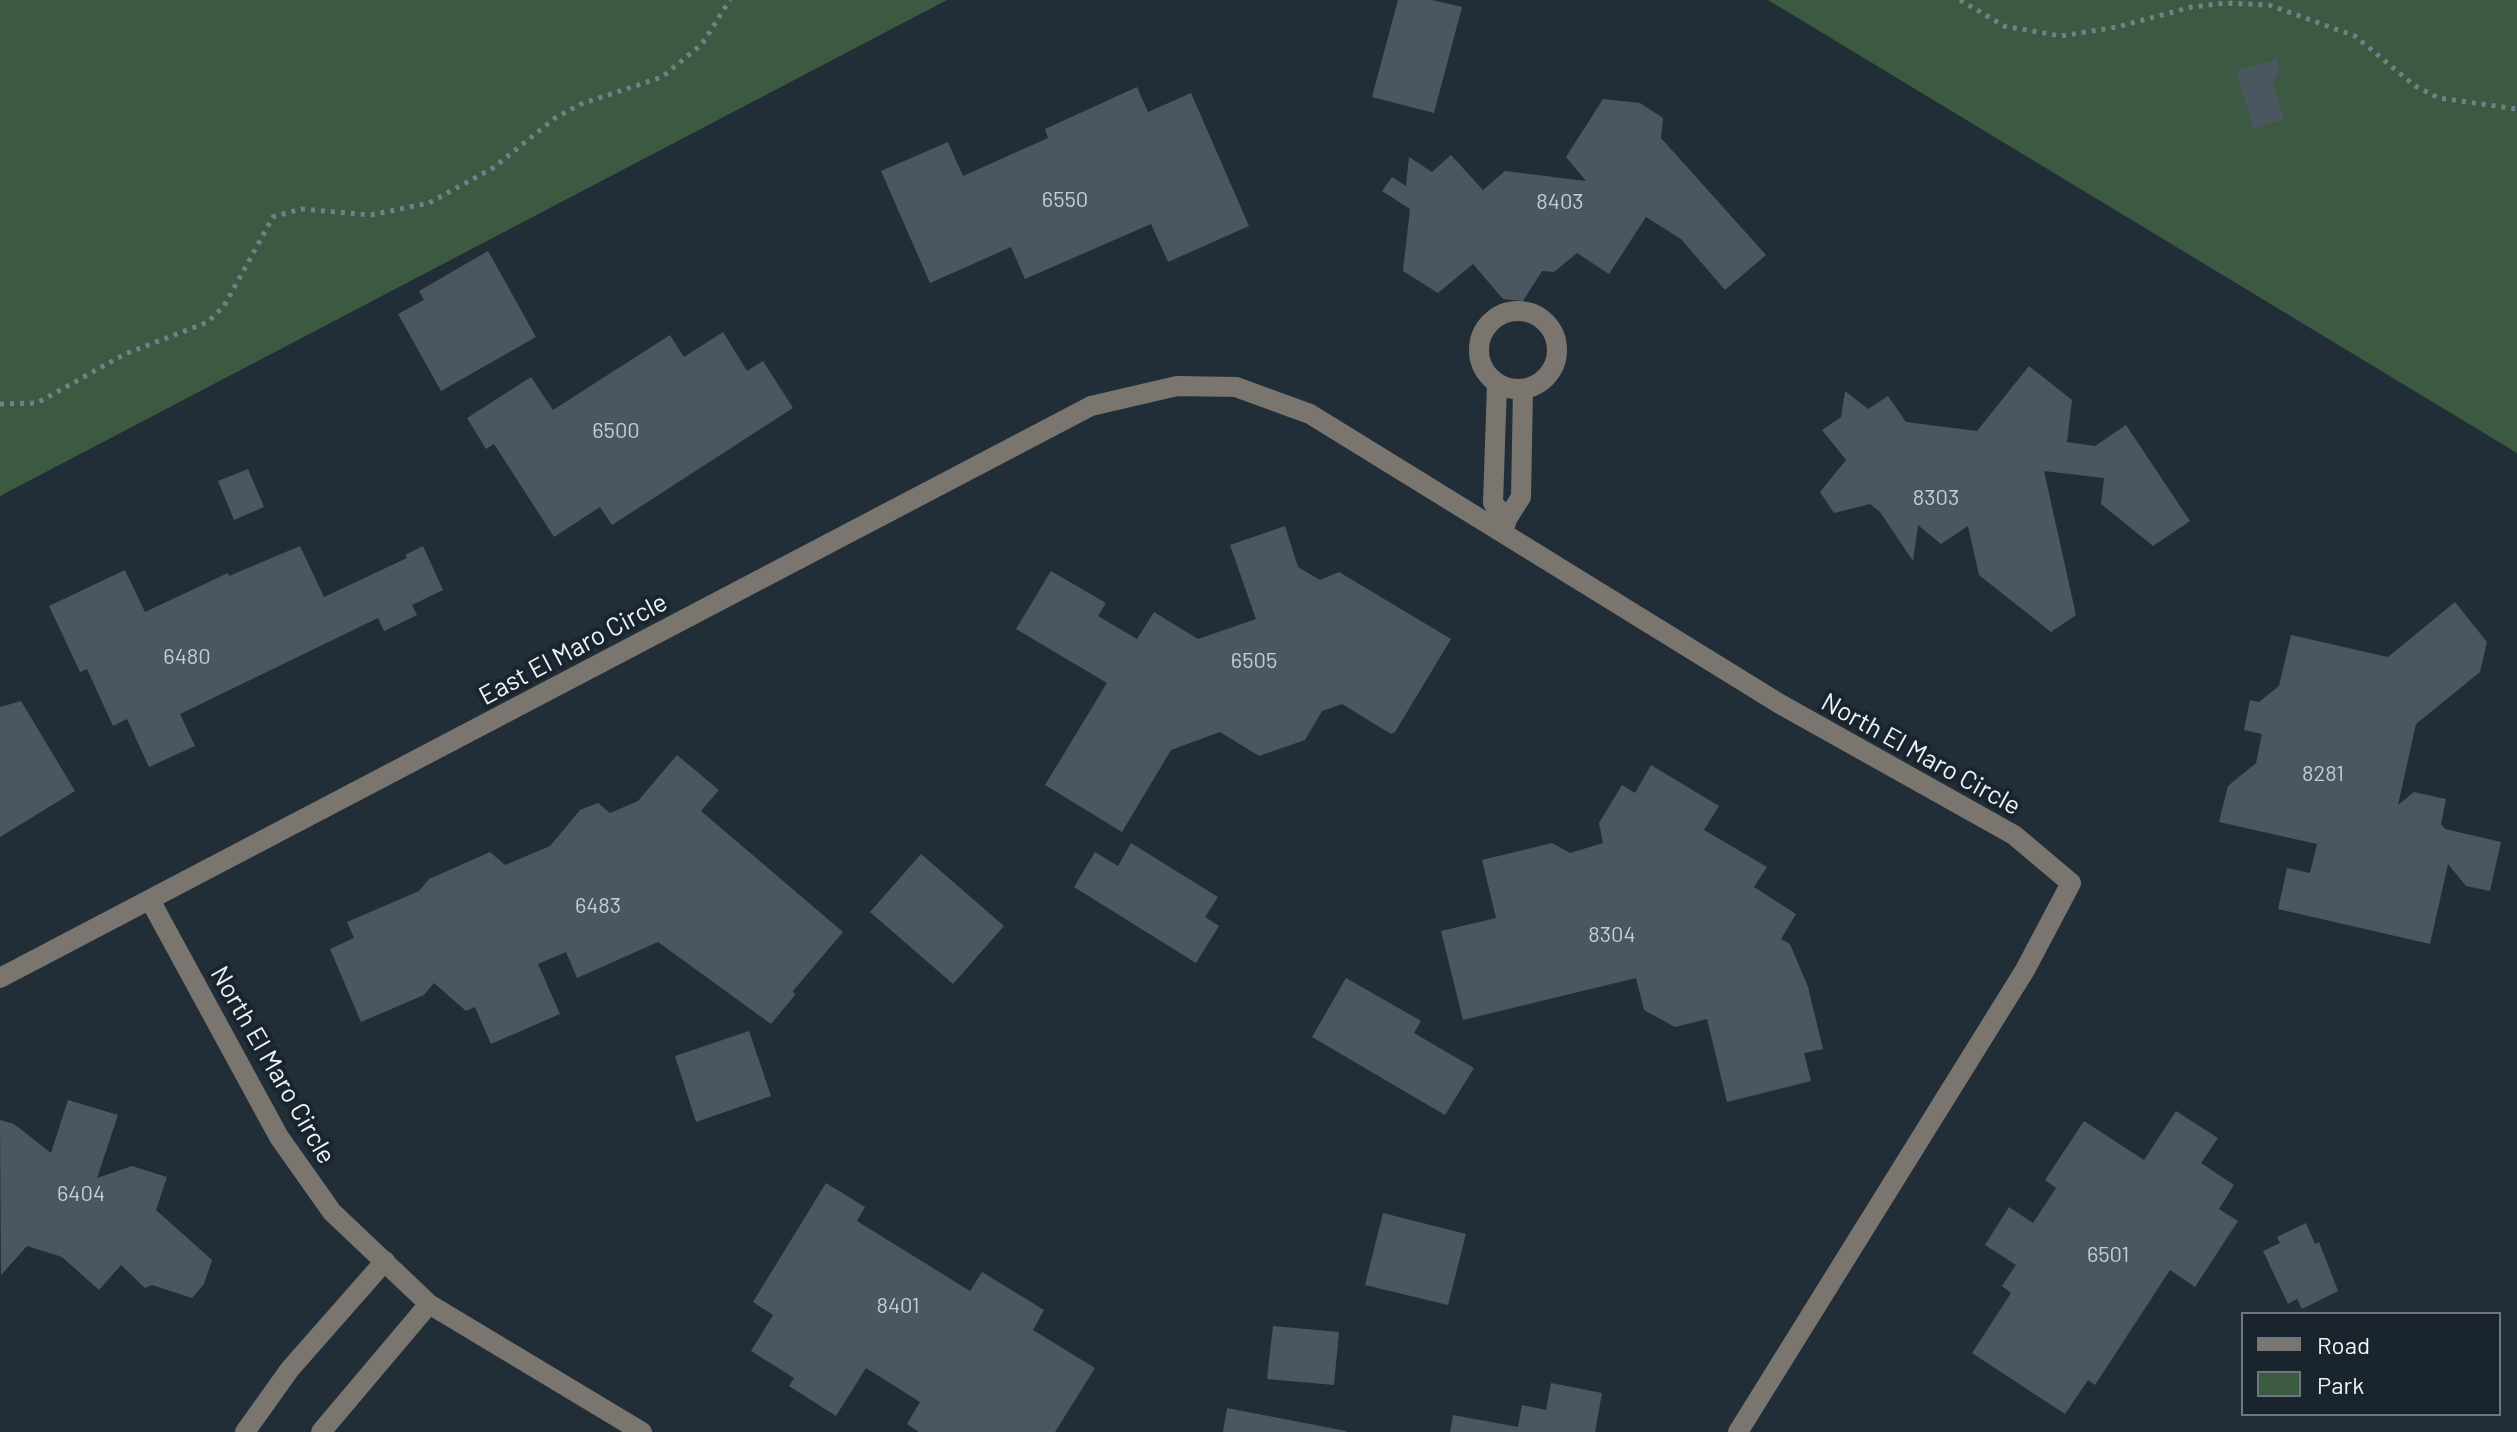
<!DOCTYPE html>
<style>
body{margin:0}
#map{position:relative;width:2517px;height:1432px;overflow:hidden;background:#222e37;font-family:Barlow,sans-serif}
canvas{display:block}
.legend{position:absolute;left:2241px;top:1312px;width:260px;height:104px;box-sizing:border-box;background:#19242d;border:2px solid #6e777f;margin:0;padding:10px 14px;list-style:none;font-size:24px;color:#edf4fb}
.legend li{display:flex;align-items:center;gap:16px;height:40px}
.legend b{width:40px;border:2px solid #6e777f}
</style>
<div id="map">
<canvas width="2517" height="1432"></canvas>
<ul class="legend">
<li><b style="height:10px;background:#7b7570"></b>Road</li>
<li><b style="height:22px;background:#3b5a41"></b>Park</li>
</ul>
</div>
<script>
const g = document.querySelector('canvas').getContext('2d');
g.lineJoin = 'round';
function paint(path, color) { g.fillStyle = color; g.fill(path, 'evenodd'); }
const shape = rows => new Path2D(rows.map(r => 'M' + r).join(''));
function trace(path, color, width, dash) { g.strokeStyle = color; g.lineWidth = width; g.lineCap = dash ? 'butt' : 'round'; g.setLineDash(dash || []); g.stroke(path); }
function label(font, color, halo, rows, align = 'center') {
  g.font = font + ' Barlow,sans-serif'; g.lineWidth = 8; g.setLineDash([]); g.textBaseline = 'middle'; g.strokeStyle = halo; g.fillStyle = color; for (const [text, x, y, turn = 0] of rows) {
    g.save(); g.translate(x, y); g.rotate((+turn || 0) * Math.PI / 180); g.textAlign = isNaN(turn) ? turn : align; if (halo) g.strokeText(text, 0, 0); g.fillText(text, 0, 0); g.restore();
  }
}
const green = shape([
 [0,0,947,0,0,496],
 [1768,0,2517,0,2517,453]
]);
const building = shape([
 [1398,0,1432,0,1462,7,1434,113,1372,97],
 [2277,59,2280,70,2273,83,2284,119,2254,129,2236,71],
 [1137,87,1148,112,1191,93,1249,226,1168,262,1151,224,1025,279,1011,247,930,283,881,171,948,142,963,176,1048,138,1045,129],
 [1603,99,1640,103,1663,118,1661,138,1766,255,1725,290,1681,239,1646,217,1609,274,1577,253,1554,272,1542,271,1523,301,1503,299,1473,264,1438,293,1403,271,1410,209,1382,191,1392,177,1406,186,1409,157,1432,172,1451,155,1483,190,1505,171,1586,181,1566,157],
 [488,251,536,337,441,391,398,314,424,300,419,291],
 [723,332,747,371,763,361,793,408,612,525,600,507,554,537,494,444,486,449,467,418,531,377,553,410,670,335,684,357],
 [2029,366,2072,400,2067,442,2095,446,2126,425,2190,521,2153,546,2101,504,2104,478,2044,471,2076,615,2051,632,1979,575,1968,526,1941,544,1918,525,1913,561,1880,512,1870,504,1834,513,1820,492,1846,460,1822,430,1841,417,1845,391,1868,409,1888,396,1906,422,1977,431],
 [248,469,264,507,234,520,218,481],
 [1285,526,1298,567,1320,580,1339,572,1451,639,1395,732,1391,734,1342,704,1322,711,1305,740,1259,756,1220,732,1171,750,1122,832,1045,785,1107,683,1016,629,1051,571,1106,603,1098,616,1137,639,1154,612,1198,639,1256,619,1230,545],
 [300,546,324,597,407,558,405,555,423,546,443,590,412,605,417,615,384,631,378,618,180,714,195,746,149,767,127,719,113,726,87,669,80,672,49,606,125,570,145,612,228,573,229,576],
 [2455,602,2487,642,2480,672,2416,724,2398,805,2414,792,2446,799,2441,824,2445,829,2501,842,2490,891,2466,886,2448,864,2430,944,2278,909,2287,868,2310,873,2317,844,2219,822,2228,786,2256,763,2262,734,2244,730,2250,700,2259,702,2279,686,2291,635,2388,657],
 [21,701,75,791,0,837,0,707],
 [677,755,719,790,701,811,843,932,793,991,795,995,771,1024,658,942,577,978,566,952,538,964,560,1014,491,1044,475,1007,466,1011,434,983,424,995,361,1022,330,949,354,938,347,922,419,891,429,879,490,852,505,865,550,846,580,810,598,803,610,813,638,801],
 [1651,765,1719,806,1704,830,1767,867,1754,887,1796,914,1781,939,1790,944,1808,987,1823,1049,1804,1053,1811,1081,1727,1102,1707,1019,1675,1027,1644,1010,1636,978,1463,1020,1441,931,1496,918,1482,860,1552,843,1570,853,1603,843,1599,823,1622,785,1635,793],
 [1131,843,1218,897,1205,917,1219,926,1196,963,1074,887,1095,852,1118,866],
 [921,854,1004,926,953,984,870,912],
 [1346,978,1421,1021,1414,1033,1474,1068,1445,1115,1312,1037],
 [749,1031,771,1096,696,1122,675,1056],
 [68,1100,118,1115,97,1178,132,1166,167,1177,156,1210,212,1260,204,1284,192,1298,152,1285,145,1288,121,1265,99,1290,62,1257,27,1246,1,1275,0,1120,14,1124,51,1153],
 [2176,1111,2218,1138,2201,1163,2234,1185,2219,1209,2238,1221,2195,1287,2170,1270,2095,1385,2088,1380,2065,1414,1972,1353,2011,1293,2002,1286,2016,1265,1985,1245,2009,1207,2033,1223,2056,1188,2045,1180,2084,1121,2144,1160],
 [826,1183,865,1207,857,1221,970,1291,982,1272,1044,1310,1033,1330,1095,1368,1055,1432,919,1432,907,1424,920,1402,866,1368,836,1416,789,1386,794,1378,751,1351,773,1315,753,1302],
 [1383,1213,1466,1234,1448,1305,1365,1285],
 [2306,1223,2315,1244,2319,1242,2338,1291,2302,1309,2297,1299,2288,1304,2263,1251,2280,1243,2277,1237],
 [1273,1326,1339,1332,1334,1385,1267,1379],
 [1551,1383,1602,1393,1595,1432,1450,1432,1453,1415,1518,1427,1522,1405,1546,1410],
 [1227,1408,1346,1431,1346,1432,1223,1432]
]);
const path = shape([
 [1960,0,2004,26,2061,36,2117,27,2192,7,2225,3,2269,5,2355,36,2415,86,2439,98,2517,109],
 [0,404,37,403,125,354,208,322,224,306,273,217,301,209,371,215,429,203,493,168,555,118,581,104,662,77,702,44,730,0]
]);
const minor = shape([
 '1479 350a39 39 0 1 1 78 0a39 39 0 1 1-78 0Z',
 [1497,384,1493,503,1507,519],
 [1503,533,1507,519,1521,497,1523,389],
 [150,900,279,1137,332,1212,429,1304,642,1432],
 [0,978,1091,406,1177,386,1236,387,1310,414,1780,704,2014,835,2071,883,2025,970,1738,1432],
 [245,1432,290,1369,385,1261],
 [321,1432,429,1304]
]);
const numberNames = [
 ["6550",1065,200],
 ["8403",1560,202],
 ["6500",616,431],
 ["8303",1936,498],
 ["6480",187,657],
 ["6505",1254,661],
 ["8281",2323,774],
 ["6483",598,906],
 ["8304",1612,935],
 ["6404",81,1194],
 ["6501",2108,1255],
 ["8401",898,1306]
];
const streetNames = [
 ["East El Maro Circle",573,649,-28],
 ["North El Maro Circle",1921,754,29],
 ["North El Maro Circle",273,1065,60]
];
paint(green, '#3b5a41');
paint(building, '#4a5761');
trace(path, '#757f88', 5, [4, 6]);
trace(minor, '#7b7570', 20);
label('22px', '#c4cdd4', null, numberNames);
label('26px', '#edf4fb', '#19242d', streetNames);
</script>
